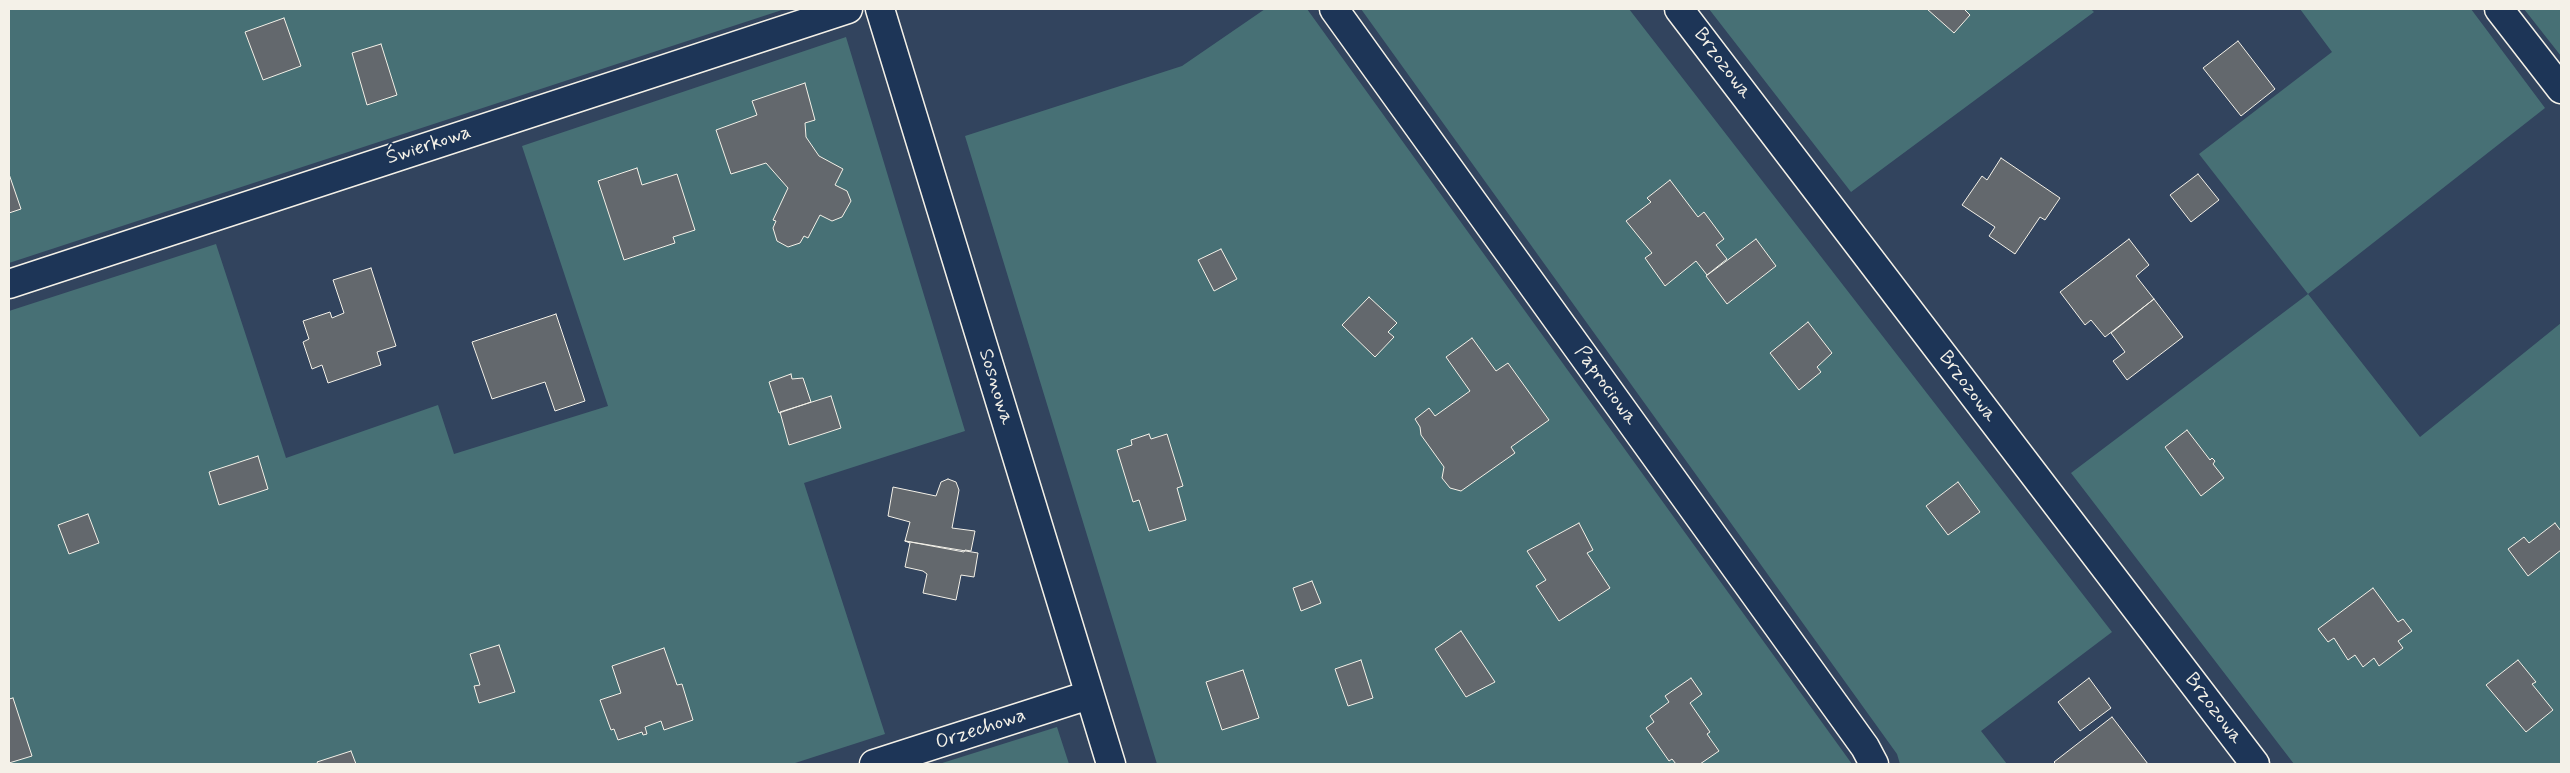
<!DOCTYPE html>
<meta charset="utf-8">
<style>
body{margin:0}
#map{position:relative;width:2570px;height:773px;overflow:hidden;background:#32445e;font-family:Mynerve,sans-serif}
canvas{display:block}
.frame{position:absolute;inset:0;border:10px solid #f4f1e8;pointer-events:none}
</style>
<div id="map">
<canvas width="2570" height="773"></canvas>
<div class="frame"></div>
</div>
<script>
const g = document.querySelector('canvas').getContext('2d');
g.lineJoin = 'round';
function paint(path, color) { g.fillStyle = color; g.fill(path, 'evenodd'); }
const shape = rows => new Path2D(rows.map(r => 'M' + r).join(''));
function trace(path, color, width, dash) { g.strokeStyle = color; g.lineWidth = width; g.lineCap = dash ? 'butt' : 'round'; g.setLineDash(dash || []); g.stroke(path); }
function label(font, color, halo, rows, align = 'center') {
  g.font = font + ' Mynerve,sans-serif'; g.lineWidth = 4; g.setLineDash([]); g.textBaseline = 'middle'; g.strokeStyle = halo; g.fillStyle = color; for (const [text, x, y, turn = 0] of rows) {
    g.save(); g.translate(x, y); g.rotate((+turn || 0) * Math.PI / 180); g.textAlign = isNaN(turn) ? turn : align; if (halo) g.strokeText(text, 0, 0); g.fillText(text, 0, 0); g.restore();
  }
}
const green = shape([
 [9,9,785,9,9,263],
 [1265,9,1307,9,1852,764,1157,764,965,136,1182,66],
 [1361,9,1629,9,2112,632,1981,731,2007,764,1900,764,1897,754],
 [1709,9,2091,9,2094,12,1851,192],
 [2300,9,2471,9,2545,108,2308,294,2420,437,2561,323,2561,764,2294,764,2071,473,2308,294,2199,154,2332,52],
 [2524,9,2561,9,2561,56],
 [846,37,965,431,804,483,885,734,792,764,9,764,9,311,216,244,286,458,438,405,454,454,608,406,522,146],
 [1057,727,1069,764,939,764]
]);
const building = shape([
 [1927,9,1964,9,1970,15,1954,33,1927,9],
 [284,18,301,66,263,80,245,32,284,18],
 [2238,41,2275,89,2241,116,2203,68,2238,41],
 [381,44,397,95,367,105,352,53,381,44],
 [805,83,815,120,805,123,806,137,819,156,843,169,835,185,847,191,851,201,842,217,832,221,820,215,808,238,804,236,800,243,788,247,777,241,773,228,776,221,773,220,788,188,766,163,731,174,716,130,757,115,752,101,805,83],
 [2001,158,2060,198,2045,220,2040,217,2015,254,1989,236,1995,227,1962,205,1982,176,1987,180,2001,158],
 [637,168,642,185,677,174,695,230,673,237,675,243,624,260,598,181,637,168],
 [9,174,21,209,9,213,9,174],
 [2198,174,2219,200,2191,222,2170,195,2198,174],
 [1670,180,1698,217,1704,212,1724,239,1716,245,1727,259,1707,275,1696,261,1665,286,1645,258,1652,253,1626,221,1651,202,1647,198,1670,180],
 [1756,239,1776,266,1727,304,1706,276,1756,239],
 [2129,239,2149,265,2136,276,2154,299,2105,337,2091,320,2085,325,2060,292,2129,239],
 [1221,249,1237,279,1214,291,1198,260,1221,249],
 [371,268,396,346,377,352,381,365,328,383,322,365,312,369,303,342,309,339,303,321,330,312,332,318,344,313,333,280,371,268],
 [1369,297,1397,323,1388,332,1394,337,1375,357,1342,325,1369,297],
 [2154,299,2183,337,2127,380,2113,361,2125,352,2111,333,2154,299],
 [556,314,585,401,555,411,545,382,492,399,472,342,556,314],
 [1808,322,1832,353,1817,367,1821,372,1799,390,1770,353,1808,322],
 [1472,338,1496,371,1508,363,1549,420,1511,447,1515,453,1461,491,1450,488,1442,478,1444,467,1421,435,1420,427,1415,419,1429,408,1435,416,1470,391,1446,357,1472,338],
 [791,374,792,379,803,378,811,402,779,413,769,382,791,374],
 [831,396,841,428,789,445,780,412,831,396],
 [2187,430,2210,460,2212,458,2215,461,2213,464,2224,478,2201,496,2165,447,2187,430],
 [1149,434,1151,439,1167,434,1183,486,1177,488,1186,520,1149,531,1139,500,1133,502,1117,450,1132,445,1131,440,1149,434],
 [258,456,268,489,219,505,209,472,258,456],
 [948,479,956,482,959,490,952,528,975,531,971,551,965,550,964,552,905,541,910,522,888,516,893,487,936,496,941,482,948,479],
 [1958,482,1980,512,1948,535,1926,506,1958,482],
 [88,514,99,543,69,554,58,525,88,514],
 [1579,523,1593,550,1587,553,1610,588,1559,621,1536,586,1546,580,1527,551,1579,523],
 [2555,523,2561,531,2561,550,2528,576,2508,549,2524,537,2529,543,2555,523],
 [905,541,978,553,974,577,961,575,956,600,923,593,927,574,923,571,905,567,910,543,905,541],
 [1312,581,1321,603,1301,611,1293,588,1312,581],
 [2373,588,2398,622,2403,619,2412,631,2398,641,2403,648,2379,666,2374,658,2363,667,2355,655,2348,660,2334,638,2328,642,2318,629,2373,588],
 [1461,631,1495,682,1466,697,1435,649,1461,631],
 [499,645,515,692,479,703,474,686,480,685,470,654,499,645],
 [664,648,677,685,682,684,693,720,664,730,661,721,645,727,647,734,643,735,642,732,618,740,614,729,611,730,600,700,621,693,612,666,664,648],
 [1361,660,1373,698,1348,706,1335,669,1361,660],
 [2518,660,2536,682,2532,684,2553,710,2526,732,2486,685,2518,660],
 [1243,670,1259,718,1222,730,1206,682,1243,670],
 [1691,678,1702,694,1690,703,1710,732,1707,734,1719,751,1700,764,1676,764,1672,759,1669,761,1646,728,1654,722,1650,716,1669,702,1665,696,1691,678],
 [2089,678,2111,708,2080,731,2058,702,2089,678],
 [13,698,32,756,9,763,9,699,13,698],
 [2112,717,2148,764,2056,764,2054,762,2112,717],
 [351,751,356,764,318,764,317,762,351,751]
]);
const minor = shape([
 [880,9,1111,764],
 [1334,9,1865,747,1874,764],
 [1679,9,2255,764],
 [2499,9,2561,89],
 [9,284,848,9],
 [874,764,1089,695]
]);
const streetNames = [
 ["Brzozowa",1722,64,53],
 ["Świerkowa",429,146,-18],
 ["Paprociowa",1605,386,54],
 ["Sosnowa",995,387,73],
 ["Brzozowa",1967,387,53],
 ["Brzozowa",2213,709,53],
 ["Orzechowa",981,730,-18]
];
paint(green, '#477075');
paint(building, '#63686d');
trace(building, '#f4f1e8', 1);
trace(minor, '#f4f1e8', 31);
trace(minor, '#1d3557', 28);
label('20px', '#f4f1e8', '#1d3557', streetNames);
</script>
